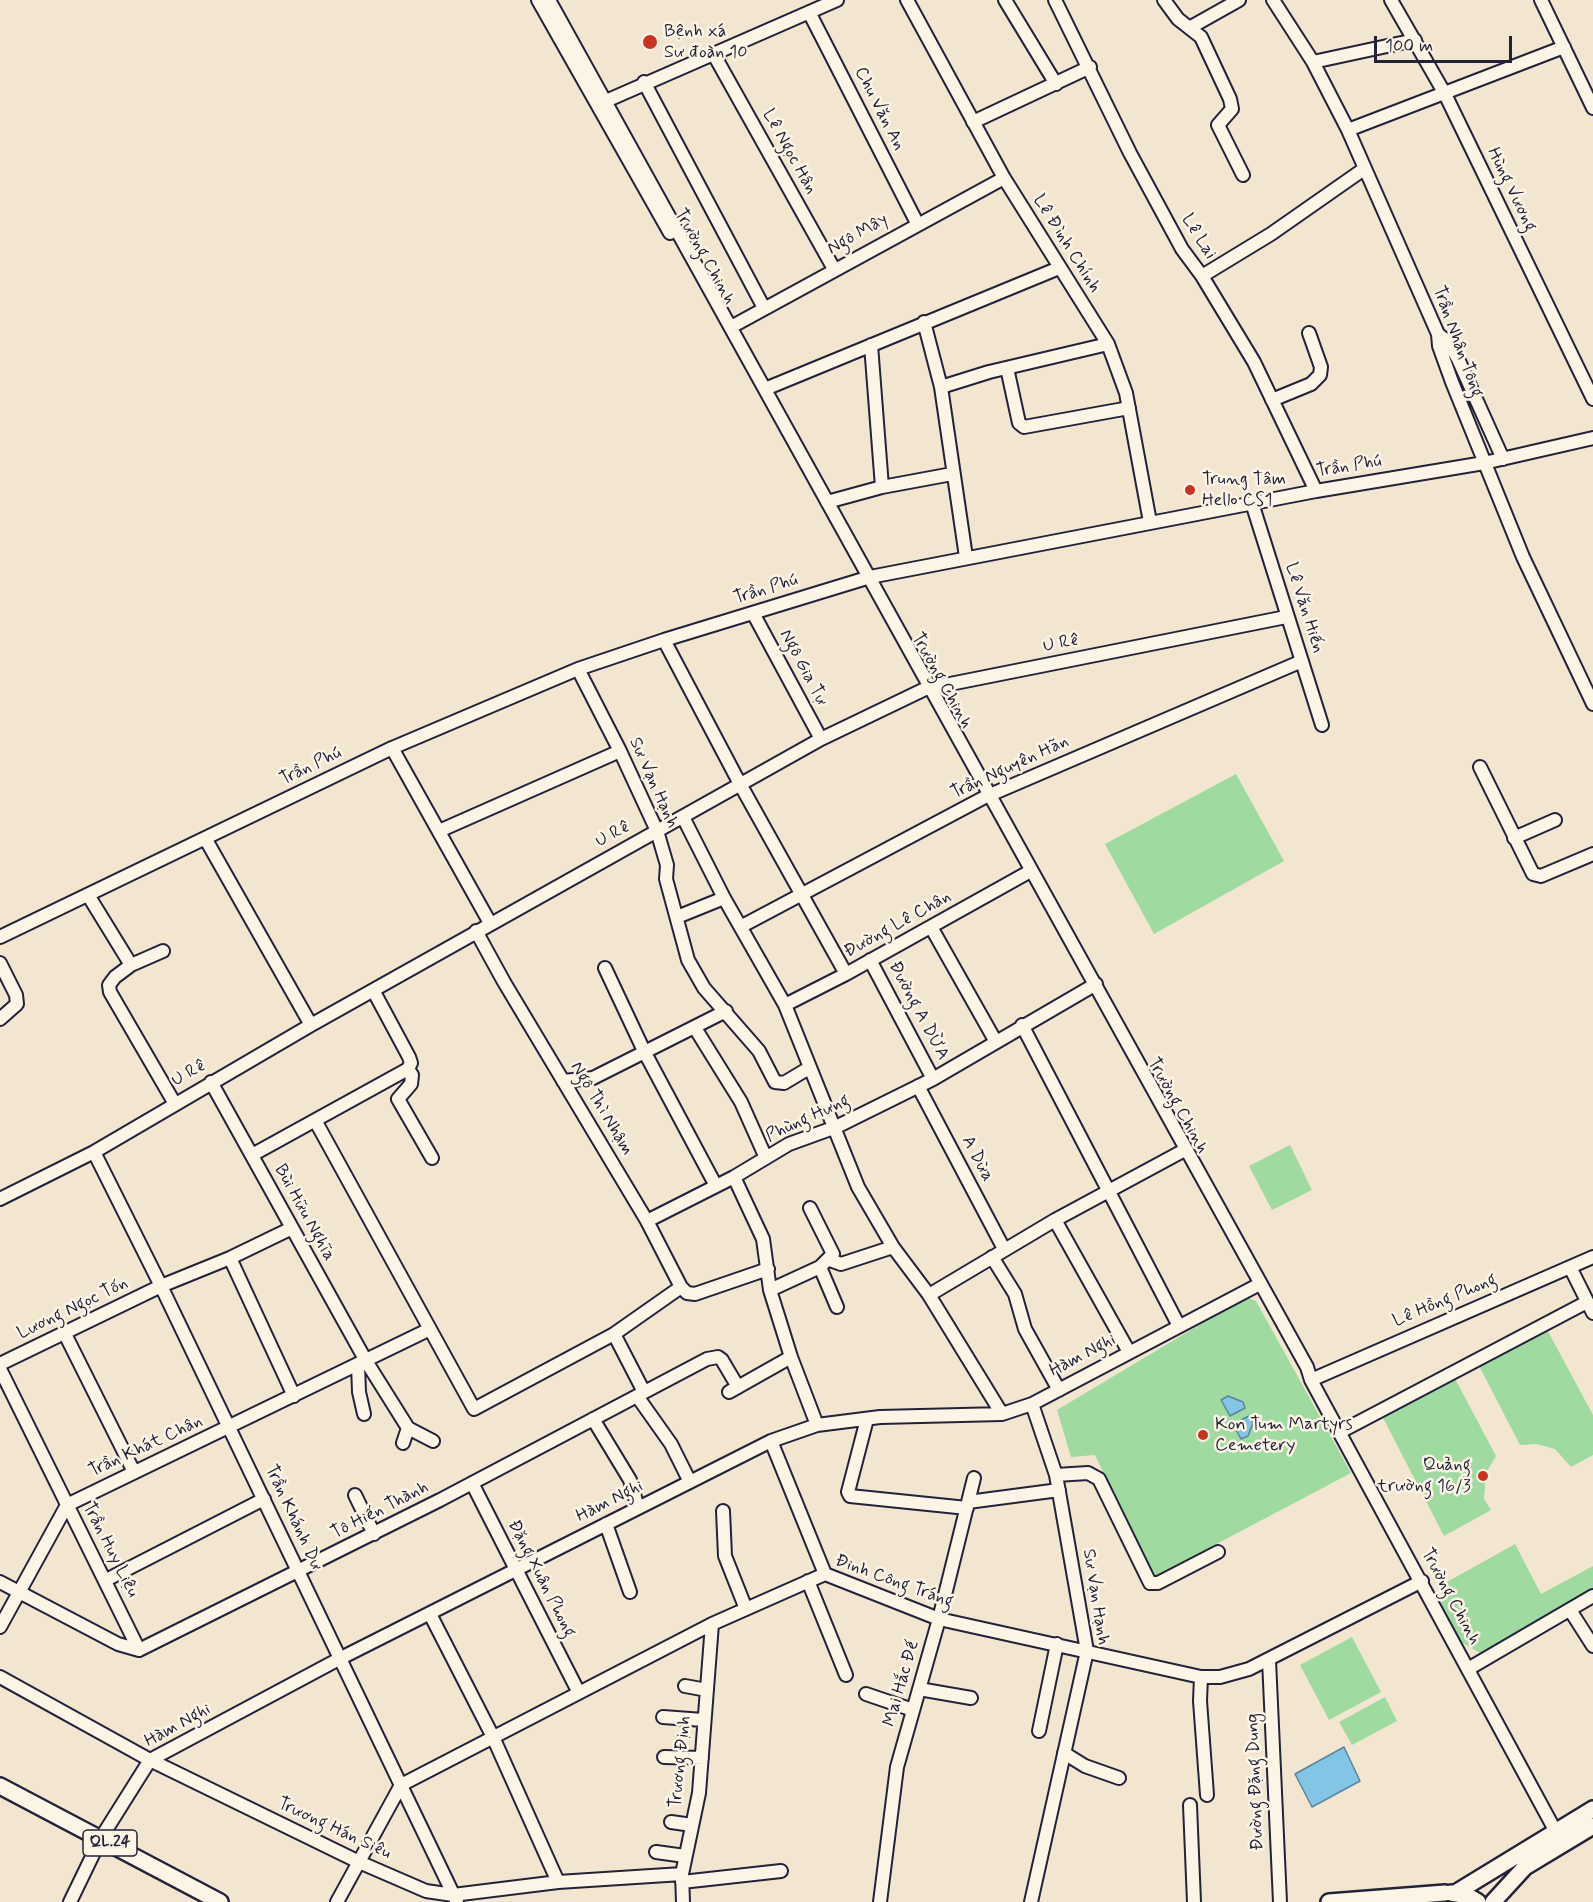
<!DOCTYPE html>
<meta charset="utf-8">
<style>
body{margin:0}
#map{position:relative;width:1593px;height:1902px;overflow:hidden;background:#f3e6d1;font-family:Mynerve,sans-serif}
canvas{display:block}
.scale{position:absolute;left:1374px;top:36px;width:138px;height:27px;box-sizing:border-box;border:3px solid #22223b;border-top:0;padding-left:8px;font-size:18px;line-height:21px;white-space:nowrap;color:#22223b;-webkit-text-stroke:4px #fcf5e5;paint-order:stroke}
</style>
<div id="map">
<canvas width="1593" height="1902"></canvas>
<div class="scale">100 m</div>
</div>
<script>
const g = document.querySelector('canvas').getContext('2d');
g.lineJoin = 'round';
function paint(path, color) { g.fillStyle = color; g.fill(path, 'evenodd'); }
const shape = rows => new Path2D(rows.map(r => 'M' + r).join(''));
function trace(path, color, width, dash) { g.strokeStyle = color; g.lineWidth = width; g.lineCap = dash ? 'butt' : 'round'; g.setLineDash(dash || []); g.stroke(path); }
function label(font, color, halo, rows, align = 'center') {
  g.font = font + ' Mynerve,sans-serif'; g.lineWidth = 5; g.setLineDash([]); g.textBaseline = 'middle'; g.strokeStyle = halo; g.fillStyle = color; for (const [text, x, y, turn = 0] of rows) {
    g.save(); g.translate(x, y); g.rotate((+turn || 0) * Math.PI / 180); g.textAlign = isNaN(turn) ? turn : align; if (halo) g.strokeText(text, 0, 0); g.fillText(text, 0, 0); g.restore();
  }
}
const green = shape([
 [1236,774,1284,861,1154,934,1105,844],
 [1290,1145,1312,1190,1272,1210,1249,1166],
 [1246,1297,1256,1301,1351,1473,1152,1578,1095,1455,1071,1457,1057,1410],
 [1544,1324,1593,1415,1593,1455,1571,1467,1555,1449,1537,1444,1520,1445,1476,1360],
 [1452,1373,1496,1456,1486,1473,1484,1499,1491,1510,1444,1536,1380,1412],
 [1515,1544,1541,1594,1593,1566,1593,1588,1482,1654,1461,1642,1441,1604,1447,1582],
 [1352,1637,1381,1692,1329,1720,1300,1665],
 [1385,1697,1397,1721,1352,1745,1339,1722]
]);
const water = shape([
 [1228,1396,1243,1402,1245,1408,1230,1416,1221,1400,1228,1396],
 [1249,1416,1253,1423,1248,1436,1241,1439,1233,1424,1249,1416],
 [1344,1747,1360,1781,1312,1807,1295,1774,1344,1747]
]);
const minor = shape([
 [538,0,670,233],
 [549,0,1307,1367,1311,1380,1556,1832],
 [907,0,1004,178,1108,344,1126,393,1150,522],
 [1005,0,1056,84],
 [1055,0,1130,153,1182,249,1202,276,1254,362,1316,491],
 [1164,0,1178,19,1201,37,1230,99,1232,109,1218,125,1243,175],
 [1273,0,1313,62,1348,130,1438,334,1439,346,1452,382,1523,557,1593,704],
 [1391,0,1445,94,1593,399],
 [1541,0,1593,108],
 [809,12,917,223],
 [1191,27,1239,0],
 [713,53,834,269],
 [1313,62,1415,40],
 [644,82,764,308],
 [599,104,837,0],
 [973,122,1090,67],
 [1348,130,1564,47],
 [1202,276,1271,234,1364,169],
 [924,322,941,387,966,557],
 [731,327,1004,178],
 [1438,334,1448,342,1458,359,1503,459],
 [871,345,882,487],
 [1007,368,1019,423,1024,427,1129,408],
 [941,387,989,372,1108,344],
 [765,389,1059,268],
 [1272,400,1311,384,1320,375,1321,367,1309,333],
 [827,502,882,487,952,474],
 [1252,503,1322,725],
 [753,613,821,739],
 [664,640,740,784,846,974],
 [578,669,620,751,657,831,667,865,666,879,688,960,704,988,759,1051,775,1082,784,1083,809,1068],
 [392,748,490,923],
 [1480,767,1533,874,1541,876,1593,854],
 [683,817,724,898],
 [439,831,620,751],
 [205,838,311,1025],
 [1514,838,1555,820],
 [88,895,131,965,115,977,109,985,110,992,175,1104],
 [677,917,724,898,785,1005,858,1187,893,1247,929,1295,1002,1414],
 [742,926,985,797,1302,661],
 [931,927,996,1042],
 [476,931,504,982,647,1221,734,1177],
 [0,937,392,748,578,669,664,640,870,577,1316,491,1484,463,1593,438],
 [870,960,933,1079],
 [0,963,16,995,17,1004,0,1019],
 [131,965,163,951],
 [605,968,644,1051,716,1186],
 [785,1005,846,974,1027,873],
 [1022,1025,1179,1326],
 [695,1028,741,1102,766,1158],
 [408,1069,412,1075,411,1084,398,1099,432,1158],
 [563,1081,593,1078,726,1011],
 [211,1082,366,1361,408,1428,433,1441],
 [918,1086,1004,1249],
 [316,1122,474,1409,614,1334],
 [94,1152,161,1286,457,1902],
 [252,1155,408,1069,411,1063,409,1057,373,990],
 [0,1199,94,1152,311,1025,821,739,925,689,1286,617],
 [1055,1220,1129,1352],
 [647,1221,681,1287,687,1293,695,1294,768,1269],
 [992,1257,1015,1294,1025,1329,1059,1390],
 [230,1258,294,1396],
 [830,1260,841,1264,893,1247],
 [820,1267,837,1307],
 [1570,1267,1593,1313],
 [770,1290,820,1267,833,1254,810,1208],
 [929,1295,1055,1220,1181,1152],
 [65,1334,134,1472],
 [0,1364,161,1286,230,1258,292,1228],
 [358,1365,359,1392,364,1414],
 [0,1369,139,1650],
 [1311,1380,1593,1257],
 [644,1392,614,1334,681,1287],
 [729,1392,791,1357],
 [637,1396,671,1444,690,1482],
 [593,1419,630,1480,638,1508],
 [867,1419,848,1492,850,1496,967,1508],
 [817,1425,791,1357,770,1290,763,1239,734,1177,789,1144,836,1127,933,1079,1096,984],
 [1340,1432,1587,1302],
 [771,1441,825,1574],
 [403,1443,408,1428],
 [1056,1475,1088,1473,1099,1479,1150,1583,1158,1583,1218,1552],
 [472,1483,578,1691],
 [355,1495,374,1534],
 [968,1502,1059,1490],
 [723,1511,725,1556,746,1609],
 [606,1524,630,1592],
 [106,1580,264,1499],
 [808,1581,846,1675],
 [0,1582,118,1644,139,1650,440,1500,707,1359,718,1357,722,1360,738,1387],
 [1570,1610,1593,1646],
 [430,1614,493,1737,558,1882],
 [0,1627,67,1505,430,1329],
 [1269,1660,1280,1902],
 [1468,1669,1593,1596],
 [0,1677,150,1760,359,1862,426,1891,453,1895,558,1882,682,1874],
 [1201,1677,1200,1701,1207,1795],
 [685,1686,707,1690],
 [919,1689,971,1698],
 [866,1694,913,1710],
 [663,1717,703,1720],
 [1039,1731,1057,1644],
 [1064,1753,1085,1766,1119,1778],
 [664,1757,702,1758],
 [1190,1805,1194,1902],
 [671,1822,692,1825],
 [656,1852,685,1856],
 [682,1882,781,1871],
 [70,1902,101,1838,150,1760,339,1659,771,1441,817,1425,880,1417,1002,1414,1032,1404,1256,1286],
 [337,1902,401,1785,712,1624,825,1574,939,1619,1201,1677,1220,1677,1249,1669,1422,1581],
 [683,1902,682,1874,699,1793,712,1624],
 [880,1902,897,1767,939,1619,974,1478],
 [1031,1902,1087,1651,1056,1475,1032,1404]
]);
const major = shape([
 [0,1786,220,1902],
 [1457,1892,1593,1809],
 [1451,1893,1468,1896,1478,1902],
 [1329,1902,1445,1893],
 [1493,1902,1525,1867,1593,1826]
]);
const markers = [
 [650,42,8,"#c8321e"],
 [1190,490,6,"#c8321e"],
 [1203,1435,6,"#c8321e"],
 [1483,1476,6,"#c8321e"]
];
const shields = [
 [110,1843,54]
];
const shieldNames = [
 ["QL.24",110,1843]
];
const poiNames = [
 ["Bệnh xá",664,32],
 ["Sư đoàn 10",664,53],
 ["Trung Tâm",1202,480],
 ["Hello CS1",1202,501],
 ["Kon Tum Martyrs",1215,1425],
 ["Cemetery",1215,1446],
 ["Quảng",1471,1466,"right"],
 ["trường 16/3",1471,1487,"right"]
];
const streetNames = [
 ["Chu Văn An",879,109,63],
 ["Lê Ngọc Hân",789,152,61],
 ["Hùng Vương",1511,190,64],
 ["Ngô Mây",858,235,-29],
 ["Lê Lai",1198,237,58],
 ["Lê Đình Chính",1066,244,58],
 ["Trường Chinh",704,257,61],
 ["Trần Nhân Tông",1457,342,70],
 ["Trần Phú",1349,467,-9],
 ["Trần Phú",766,590,-17],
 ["Lê Văn Hiến",1304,608,72],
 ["U Rê",1061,644,-11],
 ["Ngô Gia Tự",803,668,62],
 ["Trường Chinh",941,681,61],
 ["Trần Phú",311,767,-26],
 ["Trần Nguyên Hãn",1010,768,-25],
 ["Sư Vạn Hạnh",653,783,66],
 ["U Rê",613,835,-29],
 ["Đường Lê Chân",898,925,-29],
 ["Đường A DỪA",918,1011,62],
 ["U Rê",189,1074,-30],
 ["Trường Chinh",1177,1106,61],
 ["Ngô Thì Nhậm",601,1109,59],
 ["Phùng Hưng",808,1119,-25],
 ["A Dừa",977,1159,62],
 ["Bùi Hữu Nghĩa",304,1213,61],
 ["Lê Hồng Phong",1445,1301,-23],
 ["Lương Ngọc Tốn",73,1309,-26],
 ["Hàm Nghi",1083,1356,-28],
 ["Trần Khát Chân",146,1447,-25],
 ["Hàm Nghi",610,1502,-27],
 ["Tô Hiến Thành",380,1511,-27],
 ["Trần Khánh Dư",293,1518,65],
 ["Trần Huy Liệu",110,1550,63],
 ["Đặng Xuân Phong",541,1579,63],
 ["Đinh Công Tráng",894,1582,20],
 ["Sư Vạn Hạnh",1095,1597,81],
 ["Trường Chinh",1450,1597,62],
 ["Mai Hắc Đế",902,1684,-74],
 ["Hàm Nghi",178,1726,-29],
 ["Trương Định",681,1762,-84],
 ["Đường Đặng Dung",1256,1782,-92],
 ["Trương Hán Siêu",334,1829,25]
];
paint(green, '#9fdaa0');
paint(water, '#83c5e4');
trace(water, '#5c84a0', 1.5);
trace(minor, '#22223b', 16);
trace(major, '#22223b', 20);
trace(minor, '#fcf5e5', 12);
trace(major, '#fcf5e5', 15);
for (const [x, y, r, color] of markers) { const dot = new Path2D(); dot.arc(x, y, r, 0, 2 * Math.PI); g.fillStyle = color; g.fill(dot); trace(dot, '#fcf5e5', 2); }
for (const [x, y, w] of shields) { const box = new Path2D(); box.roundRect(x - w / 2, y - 13, w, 26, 4.5); g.fillStyle = '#fcf5e5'; g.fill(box); trace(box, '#22223b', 1.5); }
label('bold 16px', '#22223b', null, shieldNames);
label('18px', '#22223b', '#fcf5e5', poiNames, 'left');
label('18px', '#22223b', '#fcf5e5', streetNames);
</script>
